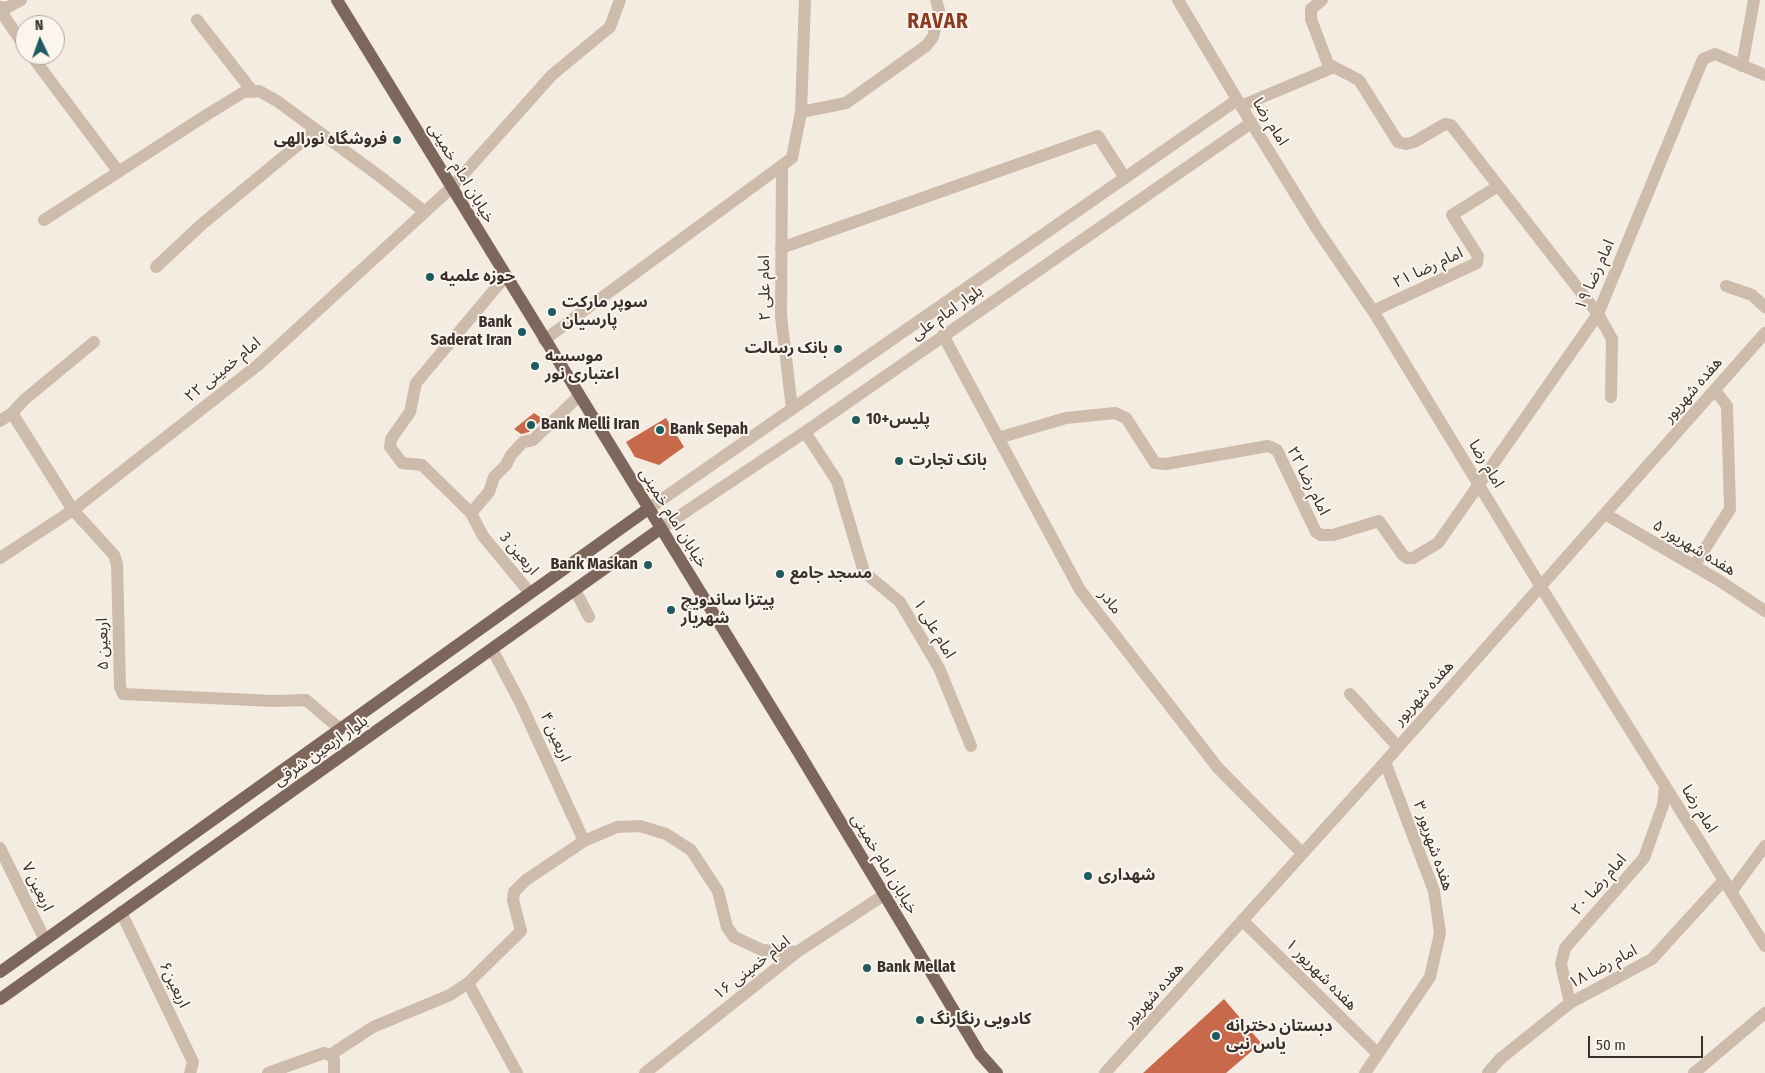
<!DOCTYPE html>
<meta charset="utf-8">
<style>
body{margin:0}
#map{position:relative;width:1765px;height:1073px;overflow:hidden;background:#f4ebe1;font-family:"Fira Sans Condensed",sans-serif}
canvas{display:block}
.north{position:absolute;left:15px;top:15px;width:50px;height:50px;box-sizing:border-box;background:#fbf5ee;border:1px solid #aea6a0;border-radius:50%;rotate:357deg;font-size:14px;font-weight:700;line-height:20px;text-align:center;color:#3b302b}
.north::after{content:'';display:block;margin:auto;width:18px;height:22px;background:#1f5a5e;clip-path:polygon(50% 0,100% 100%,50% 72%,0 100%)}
.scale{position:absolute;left:1588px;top:1036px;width:115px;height:22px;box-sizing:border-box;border:2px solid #3b302b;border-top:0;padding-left:6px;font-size:15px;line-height:18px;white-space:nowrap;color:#3b302b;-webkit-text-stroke:4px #fbf5ee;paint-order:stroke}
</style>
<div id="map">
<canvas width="1765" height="1073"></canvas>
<div class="north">N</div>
<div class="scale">50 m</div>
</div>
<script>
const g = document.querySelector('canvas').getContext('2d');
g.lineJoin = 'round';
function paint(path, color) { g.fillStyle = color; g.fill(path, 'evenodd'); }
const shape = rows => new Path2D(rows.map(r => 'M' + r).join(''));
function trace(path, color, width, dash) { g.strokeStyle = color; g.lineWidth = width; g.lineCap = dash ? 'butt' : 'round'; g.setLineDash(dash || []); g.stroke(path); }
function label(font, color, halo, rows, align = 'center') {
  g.font = font + ' "Fira Sans Condensed","Noto Sans Arabic",sans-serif'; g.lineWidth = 4; g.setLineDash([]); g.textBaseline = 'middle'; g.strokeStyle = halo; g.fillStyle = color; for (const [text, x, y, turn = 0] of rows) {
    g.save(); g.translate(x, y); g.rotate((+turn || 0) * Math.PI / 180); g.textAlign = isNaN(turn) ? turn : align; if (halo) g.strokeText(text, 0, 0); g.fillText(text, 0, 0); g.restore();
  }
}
const building = shape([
 [534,413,543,419,529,432,521,434,514,429],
 [666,418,684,447,659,465,635,457,626,442],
 [1224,999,1261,1043,1226,1073,1143,1073]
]);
const minor = shape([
 [1178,0,1241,106,1317,229,1373,311,1541,587,1765,946],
 [1322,0,1311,9,1311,19,1328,64,1359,80,1398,142,1406,144,1414,142,1445,124,1451,125,1598,314,1612,339,1611,397],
 [0,7,6,8,21,0],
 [0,10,25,47],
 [197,20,253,92],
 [31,55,118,171],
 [1742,66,1754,0],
 [1241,106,1334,67],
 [801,112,846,103,926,46,933,37,939,10,936,0],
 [782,165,781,316,792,409],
 [44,220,208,114,244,92,259,91,277,101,382,178,425,212],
 [781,248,1098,136,1125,178],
 [156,267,201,225,316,130],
 [1726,286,1752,295,1765,307],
 [1373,311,1477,263,1478,256,1452,215,1498,186],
 [943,335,1080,590,1218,768,1302,853],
 [544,340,792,158,801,112,805,0],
 [12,413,24,400,94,342],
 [0,421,12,413,73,510,114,555,117,564,120,687,123,694,274,701,306,700,340,729],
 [805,432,837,481,864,572,900,602,939,668,971,746],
 [998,438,1066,418,1115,413,1126,418,1155,463,1166,464,1268,446,1277,450,1316,532,1321,535,1333,535,1379,521,1402,554,1407,558,1413,558,1438,543,1598,314,1703,59,1715,54,1765,75],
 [648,509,1237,100],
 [471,513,422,465,402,463,390,447,391,439,410,412,416,383,505,277],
 [1605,514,1720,581,1765,611],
 [660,529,805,432,1251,123],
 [0,558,73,510,258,365,451,188,552,75,610,27,620,0],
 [1694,566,1730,509,1727,406,1715,390],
 [575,590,589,617],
 [530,593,483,536,471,513,489,492,494,477,506,465,511,455,523,442,533,440,579,396],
 [492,649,521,704,584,841],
 [1350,694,1398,747],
 [0,848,45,940],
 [1731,892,1765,846],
 [121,912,193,1062,190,1073],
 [1242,920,1378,1054],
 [468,983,517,1073],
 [1570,1003,1561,964,1565,948,1644,858,1663,805,1665,786],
 [330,1055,334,1060,334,1073],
 [268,1073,324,1053,330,1055,373,1027,450,995,468,983,521,931,513,900,514,892,526,880,584,841,617,827,640,826,666,834,691,850,718,891,727,927,734,937,762,950,797,952],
 [645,1073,797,952,884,895],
 [1105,1073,1385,762,1765,333],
 [1365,1073,1430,977,1440,933,1434,891,1385,762],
 [1488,1073,1500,1059,1570,1003,1652,959,1724,880],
 [1694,1073,1765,1013]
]);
const major = shape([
 [337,0,796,748,980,1054,997,1073],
 [0,972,648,509],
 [0,999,660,529]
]);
const markers = [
 [397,140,5,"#1f5a5e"],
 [430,277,5,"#1f5a5e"],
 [552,312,5,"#1f5a5e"],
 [522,332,5,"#1f5a5e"],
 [838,349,5,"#1f5a5e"],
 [535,366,5,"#1f5a5e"],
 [856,420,5,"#1f5a5e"],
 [531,425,5,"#1f5a5e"],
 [660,430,5,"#1f5a5e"],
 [899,461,5,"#1f5a5e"],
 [648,565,5,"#1f5a5e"],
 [780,574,5,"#1f5a5e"],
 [671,610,5,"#1f5a5e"],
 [1088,876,5,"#1f5a5e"],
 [867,968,5,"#1f5a5e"],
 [920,1020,5,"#1f5a5e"],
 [1216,1036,5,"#1f5a5e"]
];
const streetNames = [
 ["امام رضا",1270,122,58],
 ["خیابان امام خمینی",461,173,59],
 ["امام رضا ۲۱",1428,268,-25],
 ["امام رضا ۱۹",1595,275,-66],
 ["امام علی ۲",765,288,-91],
 ["بلوار امام علی",947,313,-35],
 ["امام خمینی ۲۲",223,370,-39],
 ["هفده شهریور",1693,390,-49],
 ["امام رضا",1486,464,59],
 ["امام رضا ۲۲",1308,481,63],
 ["خیابان امام خمینی",673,518,58],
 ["هفده شهریور ۵",1694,548,31],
 ["اربعین 3",519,554,50],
 ["مادر",1110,602,52],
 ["امام علی ۱",934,629,59],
 ["اربعین ۵",103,644,-91],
 ["هفده شهریور",1424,693,-48],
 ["اربعین ۴",555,737,66],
 ["بلوار اربعین شرقی",321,751,-35],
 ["امام رضا",1699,809,58],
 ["هفده شهریور ۳",1433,846,71],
 ["خیابان امام خمینی",884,864,59],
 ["امام رضا ۲۰",1599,885,-49],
 ["اربعین ۷",37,887,64],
 ["امام رضا ۱۸",1603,967,-28],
 ["امام خمینی ۱۶",752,968,-38],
 ["هفده شهریور ۱",1321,975,45],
 ["اربعین۶",174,985,64],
 ["هفده شهریور",1154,995,-48]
];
const poiNames = [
 ["فروشگاه نورالهی",387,140,"right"],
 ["حوزه علمیه",440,277],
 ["سوپر مارکت",562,303],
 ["پارسیان",562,321],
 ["Bank",512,323,"right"],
 ["Saderat Iran",512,341,"right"],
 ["بانک رسالت",828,349,"right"],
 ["موسسه",545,357],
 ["اعتباری نور",545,375],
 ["پلیس+10",866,420],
 ["Bank Melli Iran",541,425],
 ["Bank Sepah",670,430],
 ["بانک تجارت",909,461],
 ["Bank Maskan",638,565,"right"],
 ["مسجد جامع",790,574],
 ["پیتزا ساندویچ",681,601],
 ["شهریار",681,619],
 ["شهداری",1098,876],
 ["Bank Mellat",877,968],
 ["کادویی رنگارنگ",930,1020],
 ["دبستان دخترانه",1226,1027],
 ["یاس نبی",1226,1045]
];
const districtNames = [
 ["RAVAR",938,22]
];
paint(building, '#c8694b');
trace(minor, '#cdbbac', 12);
trace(major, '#7d675c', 12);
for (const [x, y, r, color] of markers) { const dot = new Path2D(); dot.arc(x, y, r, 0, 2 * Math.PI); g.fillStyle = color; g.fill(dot); trace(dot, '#fbf5ee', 2); }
label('16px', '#3b302b', '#fbf5ee', streetNames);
label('bold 16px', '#3b302b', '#fbf5ee', poiNames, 'left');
g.letterSpacing = '1px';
label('bold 21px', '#8c3b22', '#fbf5ee', districtNames);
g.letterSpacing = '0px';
</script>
